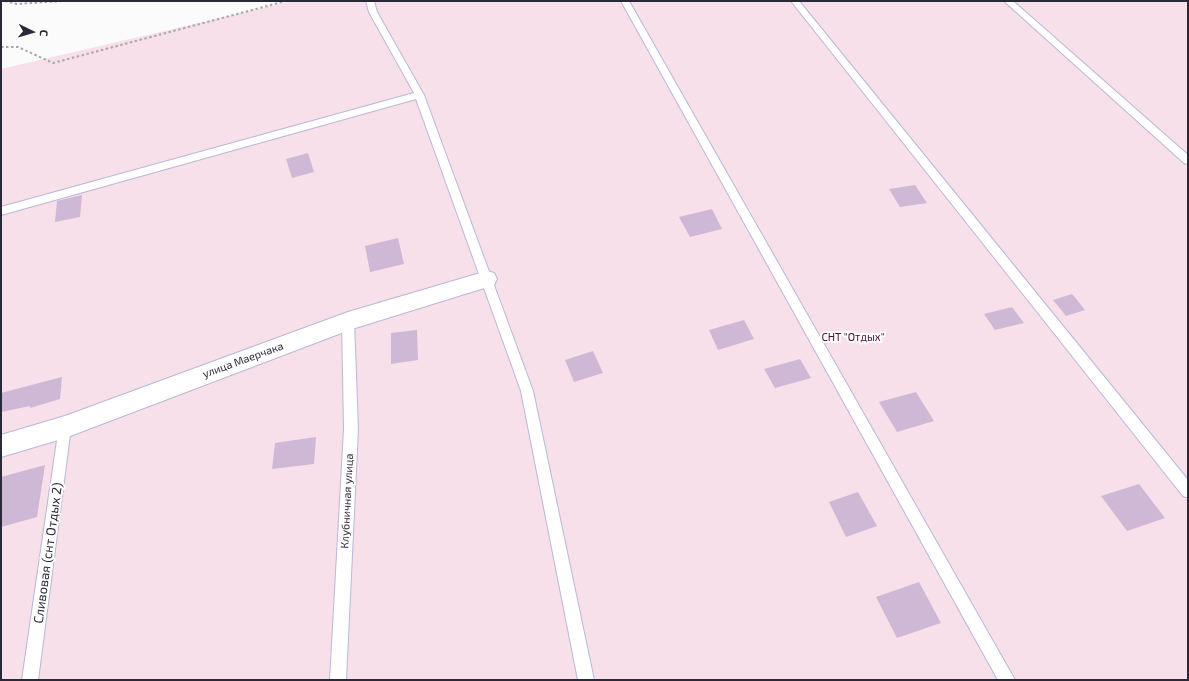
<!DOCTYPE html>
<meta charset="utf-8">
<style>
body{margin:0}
#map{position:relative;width:1189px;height:681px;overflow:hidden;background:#fbfbfb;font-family:"Exo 2",sans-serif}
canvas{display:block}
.frame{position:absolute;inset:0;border:2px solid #292937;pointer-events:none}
.north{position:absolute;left:12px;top:12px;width:40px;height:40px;-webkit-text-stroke:3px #fff;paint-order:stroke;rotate:95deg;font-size:11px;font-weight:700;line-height:16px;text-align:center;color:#292937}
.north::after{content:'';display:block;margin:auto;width:14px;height:18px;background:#292937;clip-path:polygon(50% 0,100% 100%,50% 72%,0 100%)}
</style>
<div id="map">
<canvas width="1189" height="681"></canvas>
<div class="frame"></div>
<div class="north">С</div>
</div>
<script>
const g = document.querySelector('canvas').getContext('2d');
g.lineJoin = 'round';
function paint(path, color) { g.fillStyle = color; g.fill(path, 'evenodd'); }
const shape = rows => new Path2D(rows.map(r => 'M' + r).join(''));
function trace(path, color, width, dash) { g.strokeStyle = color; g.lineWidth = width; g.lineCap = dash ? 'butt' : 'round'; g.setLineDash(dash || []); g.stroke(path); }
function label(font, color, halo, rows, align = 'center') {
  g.font = font + ' "Exo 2",sans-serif'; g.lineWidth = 4; g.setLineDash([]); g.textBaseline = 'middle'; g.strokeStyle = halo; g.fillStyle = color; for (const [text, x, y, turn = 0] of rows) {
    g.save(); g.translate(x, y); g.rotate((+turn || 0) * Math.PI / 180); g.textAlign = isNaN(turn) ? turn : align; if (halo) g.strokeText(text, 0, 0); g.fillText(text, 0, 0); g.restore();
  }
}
const green = shape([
 [293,1,1188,1,1188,680,1,680,1,69]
]);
const building = shape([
 [308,153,314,172,292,178,286,159],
 [915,185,927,203,900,207,889,189],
 [82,195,80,217,55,222,57,201],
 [712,209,722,229,690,237,679,217],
 [398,238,404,264,370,272,365,246],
 [1072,294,1085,310,1066,316,1053,300],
 [1012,307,1024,323,995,330,984,314],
 [744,320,754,339,718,350,709,330],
 [417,330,418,360,391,364,391,333],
 [593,351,603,373,574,382,565,360],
 [800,359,811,378,775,388,764,369],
 [62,377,60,399,30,408,30,406,1,412,1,393],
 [916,392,934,421,897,432,879,402],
 [316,437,314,464,272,469,275,443],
 [45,465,37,517,1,527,1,477],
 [1139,484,1165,518,1127,531,1101,496],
 [858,492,877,526,846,537,829,502],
 [919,582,941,623,897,638,876,597]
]);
const path = shape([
 [5,1,17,4,63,1],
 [1,47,18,47,53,63,286,1]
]);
const lane = shape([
 [366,1,374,1,377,12,424,95,533,391,594,680,578,680,521,391,416,99,1,215,1,207,414,93,369,12,366,1],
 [621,1,629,1,1015,680,998,680,621,1],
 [791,1,799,1,1188,480,1188,498,1183,496,791,1],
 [1004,1,1013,1,1188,155,1188,164,1184,163,1004,1],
 [348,316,352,318,354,321,358,429,346,680,330,680,344,429,342,321,344,318,348,316],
 [65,421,70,423,71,427,38,680,22,680,59,427,60,423,65,421]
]);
const street = shape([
 [487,271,494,273,497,279,494,285,352,329,65,438,1,457,1,435,65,416,348,312,487,271]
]);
const parkNames = [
 ["СНТ \"Отдых\"",853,337]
];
const streetNames = [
 ["улица Маерчака",243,360,-20],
 ["Клубничная улица",347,501,-87]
];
const nearStreetnames = [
 ["Сливовая (снт Отдых 2)",48,553,-82]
];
paint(green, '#f7e0e9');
paint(building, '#cfb8d5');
trace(lane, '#b7b8da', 2);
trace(street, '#b7b8da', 2);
trace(path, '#a7a7ac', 2, [2.5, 2.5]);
paint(lane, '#fff');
paint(street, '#fff');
label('11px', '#4b0a2d', '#fff', parkNames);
label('11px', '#292937', '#fff', streetNames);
label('13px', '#292937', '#fff', nearStreetnames);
</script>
